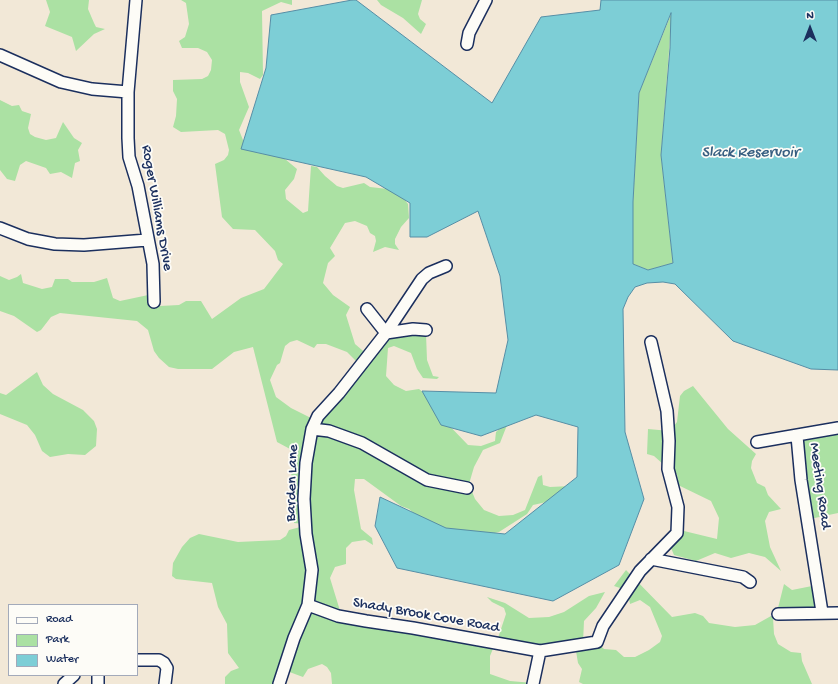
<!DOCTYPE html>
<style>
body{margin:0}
#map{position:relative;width:838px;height:684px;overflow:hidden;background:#f2e8d7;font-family:"Gochi Hand",sans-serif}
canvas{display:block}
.legend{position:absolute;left:8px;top:604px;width:130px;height:72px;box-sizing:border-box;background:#fdfcf7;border:1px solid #a3aaba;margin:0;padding:5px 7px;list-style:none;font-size:12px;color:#1b2f5e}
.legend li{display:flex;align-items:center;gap:8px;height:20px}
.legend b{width:20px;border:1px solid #a3aaba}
.north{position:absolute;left:790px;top:8px;width:40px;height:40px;-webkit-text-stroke:3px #fdfcf7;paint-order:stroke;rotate:0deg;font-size:11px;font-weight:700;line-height:16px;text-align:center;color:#1b2f5e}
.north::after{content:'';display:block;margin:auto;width:14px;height:18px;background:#1b2f5e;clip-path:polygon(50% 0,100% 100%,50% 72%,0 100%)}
</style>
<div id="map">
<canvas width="838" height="684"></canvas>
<ul class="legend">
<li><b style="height:5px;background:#fdfcf7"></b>Road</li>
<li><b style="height:11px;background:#abe1a3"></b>Park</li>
<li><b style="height:11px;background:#7dced6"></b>Water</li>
</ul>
<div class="north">N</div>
</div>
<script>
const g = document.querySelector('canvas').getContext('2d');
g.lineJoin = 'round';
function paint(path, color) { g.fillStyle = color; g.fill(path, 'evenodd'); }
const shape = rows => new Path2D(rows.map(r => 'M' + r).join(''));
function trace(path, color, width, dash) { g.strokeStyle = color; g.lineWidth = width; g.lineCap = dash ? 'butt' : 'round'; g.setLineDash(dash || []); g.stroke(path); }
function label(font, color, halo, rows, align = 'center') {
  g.font = font + ' "Gochi Hand",sans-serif'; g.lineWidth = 3.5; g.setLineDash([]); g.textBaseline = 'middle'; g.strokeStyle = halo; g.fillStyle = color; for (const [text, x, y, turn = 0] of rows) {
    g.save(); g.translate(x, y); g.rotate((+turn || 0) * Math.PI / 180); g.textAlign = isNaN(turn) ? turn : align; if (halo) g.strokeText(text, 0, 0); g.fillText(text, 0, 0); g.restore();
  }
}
const green = shape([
 [46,0,89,0,88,9,94,23,96,27,105,29,94,34,76,51,72,37,45,26,50,12],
 [181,0,292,0,292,5,281,2,262,11,263,75,260,79,248,73,240,72,240,82,249,107,239,130,243,140,258,153,279,154,297,169,294,179,285,190,286,199,303,213,308,211,311,166,317,167,325,176,337,186,343,188,364,183,370,187,388,189,400,194,408,204,409,218,401,227,395,239,395,244,399,250,385,247,373,252,376,241,375,236,370,233,367,226,355,221,345,223,330,248,335,256,328,263,323,283,333,295,350,307,346,315,355,344,369,356,390,337,414,331,426,334,427,360,433,376,439,377,437,379,423,378,417,369,411,353,394,346,388,348,386,376,394,385,406,391,419,389,425,394,441,417,468,445,481,446,495,441,496,432,509,420,500,443,483,450,474,467,469,484,475,499,484,510,499,516,513,515,525,510,538,477,542,475,543,485,550,487,571,486,565,498,533,505,527,514,499,532,474,538,454,540,418,517,409,509,401,506,364,479,355,479,354,490,361,529,372,538,373,545,365,540,352,542,346,548,346,564,335,567,330,578,341,614,497,641,506,614,504,608,492,602,487,597,505,603,529,618,549,617,564,612,589,596,605,592,596,608,584,621,583,643,595,641,604,649,616,650,624,657,635,657,649,650,660,642,662,636,650,607,640,600,630,604,628,594,623,589,614,586,626,570,672,617,695,613,703,616,709,623,735,627,755,625,771,616,773,618,774,634,778,644,791,652,801,653,802,661,812,684,583,684,579,682,582,669,578,663,575,645,540,650,496,641,490,656,490,674,510,681,533,683,533,684,332,684,331,673,327,667,322,664,308,669,303,677,284,670,279,684,225,684,225,677,231,671,239,668,228,653,227,624,218,607,212,583,176,579,172,576,173,563,182,547,190,538,199,534,238,542,280,540,286,536,289,530,304,526,305,524,294,523,290,449,277,442,253,347,234,352,212,369,178,369,169,367,159,358,154,351,148,330,137,321,60,313,51,317,41,330,37,332,14,316,0,311,0,276,9,280,17,277,21,274,23,283,42,289,52,287,55,279,68,279,72,282,94,282,107,278,113,298,120,301,153,294,155,303,160,306,179,305,186,301,201,301,212,319,241,298,264,289,283,264,278,260,275,251,255,230,233,229,222,217,215,164,224,160,228,155,229,150,225,134,218,130,181,132,173,127,176,116,177,99,173,91,173,80,202,79,208,76,211,70,212,60,207,52,198,48,182,48,179,41,185,37,189,24,186,3],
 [297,340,314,348,317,344,326,344,347,352,363,368,315,420,291,408,276,397,270,380,277,365,280,363,285,346,290,342],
 [377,0,422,0,418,14,420,19,426,24,421,34,403,18,381,5],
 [672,12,661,155,673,263,648,270,633,264,633,202,639,93],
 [0,100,12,106,19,105,22,111,31,114,28,128,30,134,35,137,46,140,56,138,63,122,74,138,82,143,78,150,80,161,75,163,72,178,61,172,50,174,46,168,26,161,20,165,15,181,7,179,0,170],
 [37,372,43,385,53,394,83,410,94,421,97,429,96,446,85,455,68,454,50,457,42,451,35,435,27,425,0,414,0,393,6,395],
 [693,386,728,429,756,454,752,461,751,468,757,483,765,487,768,495,781,509,769,512,765,521,770,547,781,571,765,557,749,553,731,558,715,553,696,561,674,555,671,548,684,531,717,539,719,518,711,501,678,485,677,474,669,477,663,464,654,456,647,454,648,429,670,431,677,422,680,396,684,391],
 [838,427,838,513,810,519,800,434],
 [784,584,792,590,817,585,821,610,777,612]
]);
const water = shape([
 [352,0,356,0,492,103,541,17,600,10,601,0,838,0,838,370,811,369,733,341,675,284,663,282,647,283,635,287,628,297,623,309,625,432,644,499,619,565,553,601,397,568,375,526,380,497,446,528,505,534,577,477,578,427,536,415,481,436,441,425,422,391,496,393,508,340,500,276,478,211,427,237,410,237,410,203,366,177,241,149,266,68,271,15,352,0],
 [671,13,670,48,661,155,673,263,648,270,633,264,633,202,639,93,671,13]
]);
const minor = shape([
 [136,0,128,92,128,138,129,157,138,186,153,264,154,302],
 [467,44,469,33,486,0],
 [0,55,61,82,92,89,128,92],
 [0,228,28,239,55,244,84,245,147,240],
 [367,309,386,333,422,279,429,273,446,266],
 [312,429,329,431,362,443,427,480,467,488],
 [797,436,801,480,822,612],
 [757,442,838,428],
 [651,559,743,577,750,582],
 [308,605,338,616,366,621,413,628,540,651,597,642,603,626,640,571,677,533,678,507,668,469,669,441,667,411,651,342],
 [778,614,838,613],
 [137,660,159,660,164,663,167,668,165,684],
 [98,675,98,684],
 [64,684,74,675],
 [279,684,294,638,308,605,312,570,306,534,304,499,306,463,312,429,318,416,339,393,386,333,413,329,426,330],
 [533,684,540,651]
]);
const streetNames = [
 ["Roger Williams Drive",156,208,80],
 ["Barden Lane",293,483,-88],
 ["Meeting Road",819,486,82],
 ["Shady Brook Cove Road",426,616,10]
];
const waterNames = [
 ["Slack Reservoir",750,154]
];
paint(green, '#abe1a3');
paint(water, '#7dced6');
trace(water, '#568ea6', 1);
trace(minor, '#1b2f5e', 14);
trace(minor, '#fdfcf7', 11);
label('15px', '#1b2f5e', '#fdfcf7', streetNames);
label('italic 16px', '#385f82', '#fdfcf7', waterNames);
</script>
